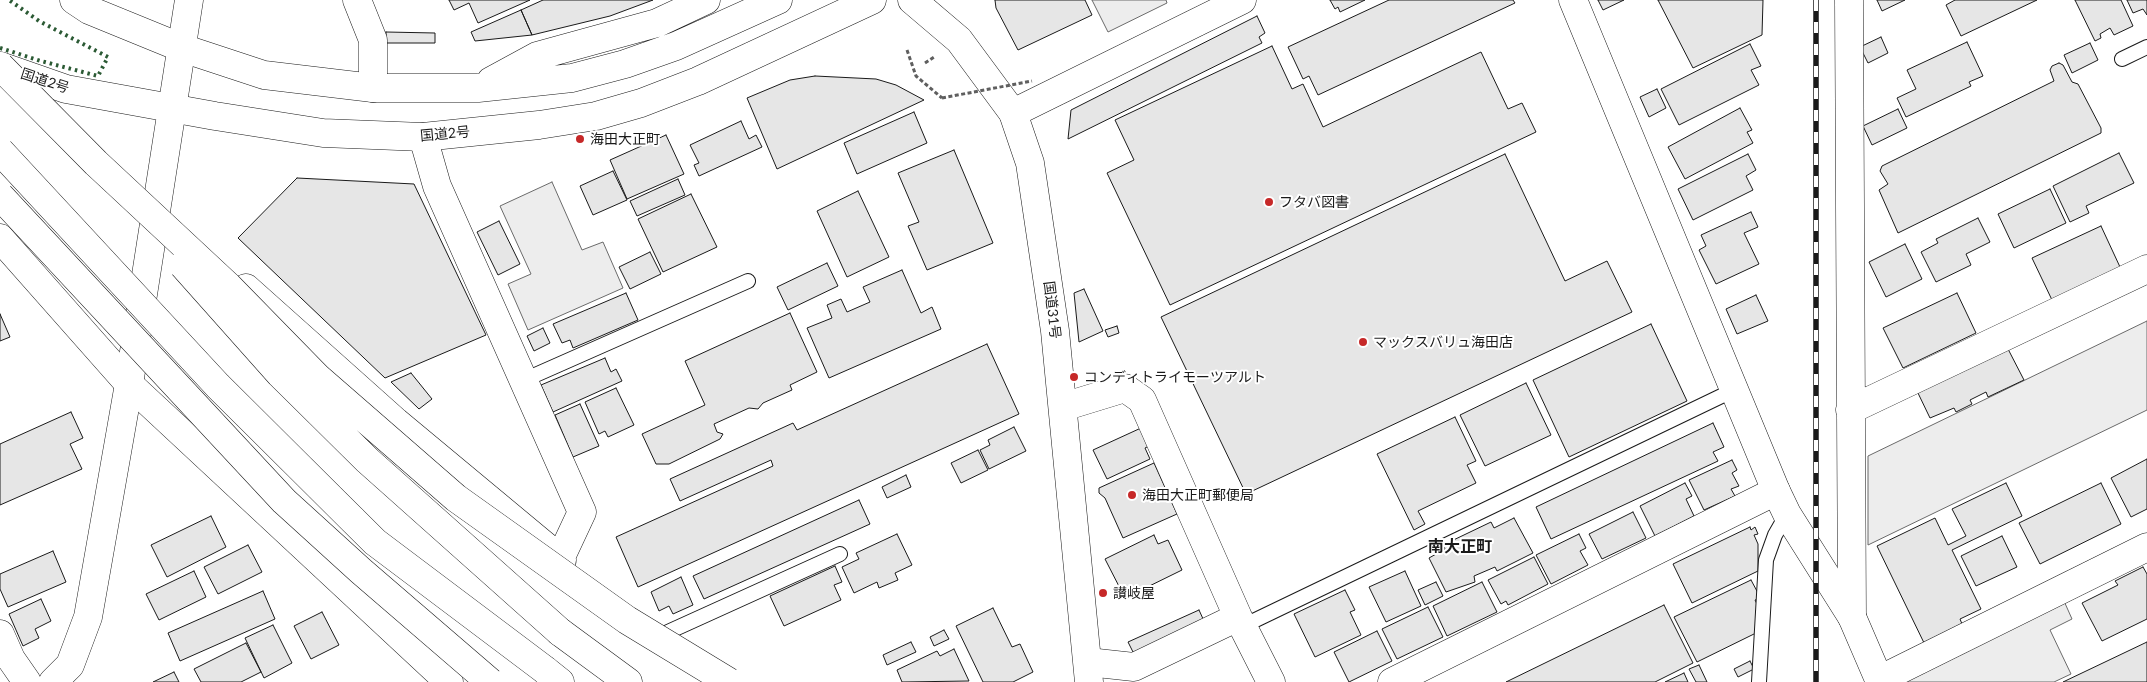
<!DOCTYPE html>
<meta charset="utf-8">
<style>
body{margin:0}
canvas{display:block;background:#fff}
</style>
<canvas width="2147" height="682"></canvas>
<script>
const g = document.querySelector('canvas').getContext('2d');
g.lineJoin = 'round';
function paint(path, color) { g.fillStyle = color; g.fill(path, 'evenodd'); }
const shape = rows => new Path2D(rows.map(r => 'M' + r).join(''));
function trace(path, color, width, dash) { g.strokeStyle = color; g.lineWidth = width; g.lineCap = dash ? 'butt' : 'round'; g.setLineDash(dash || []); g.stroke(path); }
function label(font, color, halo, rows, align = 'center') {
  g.font = font + ' Lato,"Noto Sans JP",sans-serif'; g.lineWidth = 4; g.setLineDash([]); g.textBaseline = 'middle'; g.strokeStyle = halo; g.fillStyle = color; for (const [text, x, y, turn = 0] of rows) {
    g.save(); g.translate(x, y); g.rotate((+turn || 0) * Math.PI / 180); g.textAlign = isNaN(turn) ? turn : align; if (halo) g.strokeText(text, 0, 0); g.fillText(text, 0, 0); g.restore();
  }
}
const parking = shape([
 [1092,0,1166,0,1167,3,1108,32,1092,0],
 [552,182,582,250,603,242,623,288,528,330,508,284,531,274,500,206,552,182],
 [2147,321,2147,410,1868,545,1868,456,2147,321],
 [2064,601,2072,619,2050,630,2071,674,2054,682,1904,682,2064,601]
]);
const building = shape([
 [449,0,530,0,478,23,469,3,454,10,449,0],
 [543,0,653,0,610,16,532,35,521,10,543,0],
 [995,0,1085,0,1092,15,1018,50,996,8,995,0],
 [1330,0,1365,0,1340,12,1338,7,1335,9,1330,0],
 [1389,0,1513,0,1515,3,1318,95,1309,76,1303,79,1288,47,1389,0],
 [1598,0,1624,0,1603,10,1598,0],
 [1658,0,1763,0,1762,35,1693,68,1658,0],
 [1877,0,1905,0,1882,11,1877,0],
 [1955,0,2037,0,1961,36,1946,5,1955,0],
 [2075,0,2121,0,2133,26,2114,35,2110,28,2100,34,2101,38,2095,41,2075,0],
 [2127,0,2147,0,2147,15,2143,9,2133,13,2127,0],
 [521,10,532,35,475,41,471,32,521,10],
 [1257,16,1265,33,1259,37,1262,43,1068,139,1071,110,1257,16],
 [386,32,435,33,435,43,386,43,386,32],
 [1881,37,1888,53,1868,63,1860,47,1881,37],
 [1967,42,1983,76,1969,82,1971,86,1906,117,1897,98,1916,89,1907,70,1967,42],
 [2090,43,2098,60,2072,73,2064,55,2090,43],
 [1750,44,1761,66,1751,70,1759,85,1679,125,1661,89,1750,44],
 [1272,46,1292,89,1303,84,1323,127,1481,52,1508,109,1522,103,1536,132,1170,305,1107,173,1134,160,1115,120,1272,46],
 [2059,63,2063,65,2072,82,2078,84,2101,128,2101,133,1898,233,1879,190,1888,184,1880,171,1882,166,2054,81,2050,70,2052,66,2059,63],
 [815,76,876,79,896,85,924,100,777,169,747,98,790,80,815,76],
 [1657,89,1666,108,1649,117,1640,97,1657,89],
 [1740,108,1752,130,1747,132,1753,143,1685,179,1668,147,1740,108],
 [1898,109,1907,128,1872,145,1863,126,1898,109],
 [914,112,927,143,857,174,844,143,914,112],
 [741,121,749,139,756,135,762,147,699,176,694,165,699,163,690,145,741,121],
 [666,135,684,174,627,199,610,160,666,135],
 [954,150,993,243,927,270,908,226,919,222,898,173,954,150],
 [2119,153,2134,183,2086,206,2089,213,2070,222,2053,186,2119,153],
 [1505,154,1565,281,1607,261,1632,312,1246,494,1161,317,1505,154],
 [1748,154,1756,170,1746,176,1753,190,1693,220,1678,189,1748,154],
 [613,171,627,200,593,215,580,186,613,171],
 [297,178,414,184,486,335,385,378,238,238,297,178],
 [678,179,685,195,637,216,630,201,678,179],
 [2050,189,2066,223,2014,248,1998,214,2050,189],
 [858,191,889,257,847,277,817,211,858,191],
 [691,194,717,247,663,272,638,219,691,194],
 [1751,212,1758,227,1744,233,1759,264,1716,284,1699,250,1706,246,1701,235,1751,212],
 [1978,218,1990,242,1966,254,1971,265,1936,282,1921,252,1938,243,1936,239,1978,218],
 [499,221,520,264,498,275,477,232,499,221],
 [2101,226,2120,267,2052,300,2032,258,2101,226],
 [1905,244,1922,279,1886,297,1869,262,1905,244],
 [650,252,661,274,630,289,619,267,650,252],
 [827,263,838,286,788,310,777,287,827,263],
 [902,270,921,313,932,307,941,329,829,378,807,328,832,318,827,305,841,299,847,312,870,302,863,287,902,270],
 [1084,289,1103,331,1079,342,1074,293,1084,289],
 [626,293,638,320,573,348,570,340,562,343,553,324,626,293],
 [1957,293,1976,333,1903,368,1883,328,1957,293],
 [1756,295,1768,321,1737,334,1726,309,1756,295],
 [790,313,817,372,790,385,792,390,763,403,758,409,749,408,714,424,717,432,723,434,720,439,669,464,656,464,642,434,705,405,685,361,790,313],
 [0,314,10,337,0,341,0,314],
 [1651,324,1687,401,1569,457,1533,380,1651,324],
 [1117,326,1119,333,1108,337,1105,330,1117,326],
 [543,328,550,343,534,351,527,336,543,328],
 [987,344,1019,414,638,587,616,537,773,466,771,460,680,501,670,479,793,423,797,430,987,344],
 [2008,349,2024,380,1988,397,1986,392,1970,400,1972,404,1956,412,1954,408,1930,418,1917,391,2008,349],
 [605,358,611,372,616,369,622,381,553,412,541,385,605,358],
 [411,373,432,399,419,409,391,382,411,373],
 [1526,383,1551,435,1485,466,1460,415,1526,383],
 [616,388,634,425,608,437,605,431,599,434,585,402,616,388],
 [580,404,599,446,573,457,555,415,580,404],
 [71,412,83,438,70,444,82,469,0,505,0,444,71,412],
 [1455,417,1476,461,1467,465,1476,483,1418,511,1425,524,1414,530,1377,454,1455,417],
 [1713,423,1724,447,1713,452,1718,461,1551,539,1536,507,1713,423],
 [1014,427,1026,451,989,469,980,450,990,445,988,440,1014,427],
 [1141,428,1149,446,1145,448,1150,459,1107,479,1093,450,1141,428],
 [978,450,988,470,961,483,951,463,978,450],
 [2147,459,2147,509,2131,517,2111,478,2147,459],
 [1732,460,1737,470,1732,473,1739,486,1731,489,1735,496,1704,510,1689,480,1732,460],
 [1154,463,1177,514,1123,538,1105,498,1099,493,1099,488,1154,463],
 [906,475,911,487,887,498,882,487,906,475],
 [1685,483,1692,496,1686,499,1694,516,1655,536,1640,506,1685,483],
 [2006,483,2022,516,1952,550,1981,609,1960,619,1964,629,1926,647,1877,546,1935,518,1948,545,1966,536,1952,509,2006,483],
 [2101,483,2121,524,2040,564,2019,523,2101,483],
 [859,500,870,524,704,599,693,576,859,500],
 [1633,512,1646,538,1602,559,1589,534,1633,512],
 [211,516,226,547,167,577,151,545,211,516],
 [1514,518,1533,553,1497,571,1495,567,1474,576,1475,582,1446,592,1429,558,1445,549,1443,545,1491,522,1494,528,1514,518],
 [1750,527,1751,530,1755,527,1758,534,1754,535,1758,544,1758,571,1692,603,1673,564,1750,527],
 [897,534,912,565,895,573,898,580,879,588,877,582,854,593,842,567,859,559,856,553,897,534],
 [1579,534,1586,548,1580,551,1588,565,1551,584,1536,555,1579,534],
 [1154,535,1158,544,1168,540,1182,570,1125,598,1105,559,1154,535],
 [2002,536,2017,567,1976,586,1961,556,2002,536],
 [248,545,262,572,218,594,204,567,248,545],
 [53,551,66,582,8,607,0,589,0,574,53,551],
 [1534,557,1548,584,1508,605,1506,601,1501,604,1488,580,1534,557],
 [835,566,842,582,834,585,841,600,784,626,770,596,835,566],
 [2143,567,2147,574,2147,619,2102,641,2082,603,2118,585,2115,581,2143,567],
 [194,571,206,597,159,620,146,594,194,571],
 [1405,571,1421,606,1386,622,1369,587,1405,571],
 [681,577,693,605,673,614,669,606,659,611,651,592,681,577],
 [1751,580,1758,593,1758,599,1755,600,1759,608,1756,610,1758,616,1756,633,1697,662,1674,617,1751,580],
 [1436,582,1443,596,1425,605,1418,590,1436,582],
 [1482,582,1497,612,1447,636,1433,606,1482,582],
 [1345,590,1355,610,1350,612,1361,635,1315,657,1294,614,1345,590],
 [263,591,275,619,180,661,168,633,263,591],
 [41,599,51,621,35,629,39,638,23,646,9,614,41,599],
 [1664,605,1693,663,1655,682,1506,682,1664,605],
 [1428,607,1443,637,1397,659,1382,629,1428,607],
 [993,608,1012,647,1020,644,1033,672,1013,682,983,682,956,626,993,608],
 [1199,610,1204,621,1134,654,1128,642,1199,610],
 [322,612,339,645,311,659,294,626,322,612],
 [273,625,292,663,264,678,245,638,273,625],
 [944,630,949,639,934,646,930,637,944,630],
 [1377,631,1392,661,1349,682,1334,652,1377,631],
 [911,642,916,652,887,665,883,655,911,642],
 [2147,642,2147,682,2063,682,2147,642],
 [246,643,261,672,241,682,201,682,194,669,246,643],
 [954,649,969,681,902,682,897,670,937,651,940,656,954,649],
 [1750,661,1754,669,1738,677,1734,669,1750,661],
 [1699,665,1707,682,1696,682,1689,669,1699,665],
 [174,672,179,682,153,682,174,672],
 [1684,673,1688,682,1665,682,1684,673]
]);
const path = shape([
 [907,50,916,76,942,98],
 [925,63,934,57]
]);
const service = shape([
 [2122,59,2147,47],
 [524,380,748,281],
 [1243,626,1734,390],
 [668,632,840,554],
 [1759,682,1766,560,1775,535,1787,514]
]);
const minor = shape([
 [357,0,373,40,373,88],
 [1849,0,1852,617],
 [1013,113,1242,0],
 [423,137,437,186,582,512,560,559],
 [0,238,129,384,449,682],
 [246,288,396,422,562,560],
 [1063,407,1125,388,1142,400,1238,617,1271,682],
 [1850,410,2147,269],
 [0,634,11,659,27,682],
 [1088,662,1134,667,1238,617],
 [1879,680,2147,547],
 [1392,682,1776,491]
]);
const tertiary = shape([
 [1573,0,1776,491,1787,514,1852,617,1880,682],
 [53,682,70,665,88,617,129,384,189,0]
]);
const trunk = shape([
 [74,0,89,10,182,48,264,75,373,88,478,88,572,78,625,64,676,46,778,0],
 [912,0,959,40,1013,113,1030,163,1055,331,1089,682],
 [0,66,66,89,215,116,323,133,423,137,539,125,596,116,641,103,698,81,872,0],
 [491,81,537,56,657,23,706,0],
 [560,632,628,682],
 [545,670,560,682]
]);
const rail = shape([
 [1816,0,1816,682]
]);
const pathBridge = shape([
 [942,98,1032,81]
]);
const trunkBridge = shape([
 [0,66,96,163,228,286,317,377,456,498,627,620,729,682],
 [0,151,218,386,375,542,545,670],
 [0,196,284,501,361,571,490,682],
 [183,265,280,374,367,460,560,632]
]);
const hedge = shape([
 [0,48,41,61,98,76,108,57,39,21,9,0]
]);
const markers = [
 [580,139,5,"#c62828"],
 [1269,202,5,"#c62828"],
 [1363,342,5,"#c62828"],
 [1074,377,5,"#c62828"],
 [1132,495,5,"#c62828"],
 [1103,593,5,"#c62828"]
];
const streetNames = [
 ["国道2号",45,81,18],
 ["国道2号",445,134,-5],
 ["国道31号",1052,310,83]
];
const poiNames = [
 ["海田大正町",590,139],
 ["フタバ図書",1279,202],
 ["マックスバリュ海田店",1373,342],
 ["コンディトライモーツアルト",1084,377],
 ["海田大正町郵便局",1142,495],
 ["讃岐屋",1113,593]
];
const quarterNames = [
 ["南大正町",1460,547]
];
paint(parking, '#ededed');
trace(parking, '#6a6a6a', 1);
paint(building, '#e6e6e6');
trace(building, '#1a1a1a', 1);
trace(service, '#1a1a1a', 16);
trace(minor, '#1a1a1a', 29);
trace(tertiary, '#1a1a1a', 29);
trace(trunk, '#1a1a1a', 29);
trace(path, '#5f5f5f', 3, [4, 2.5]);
trace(service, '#fff', 14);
trace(minor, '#fff', 28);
trace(tertiary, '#fff', 28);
trace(trunk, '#fff', 28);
trace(rail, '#1a1a1a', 5.5);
trace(rail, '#fff', 4, [11]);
trace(trunkBridge, '#1a1a1a', 29, []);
trace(pathBridge, '#5f5f5f', 3, [4, 2.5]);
trace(trunkBridge, '#fff', 28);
trace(hedge, '#2b5a34', 4, [2.5, 4]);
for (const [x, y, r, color] of markers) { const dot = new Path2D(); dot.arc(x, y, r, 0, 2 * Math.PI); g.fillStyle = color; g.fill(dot); trace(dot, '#fff', 2); }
label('14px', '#1a1a1a', '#fff', streetNames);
label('14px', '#1a1a1a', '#fff', poiNames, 'left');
label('bold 16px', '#1a1a1a', '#fff', quarterNames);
</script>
